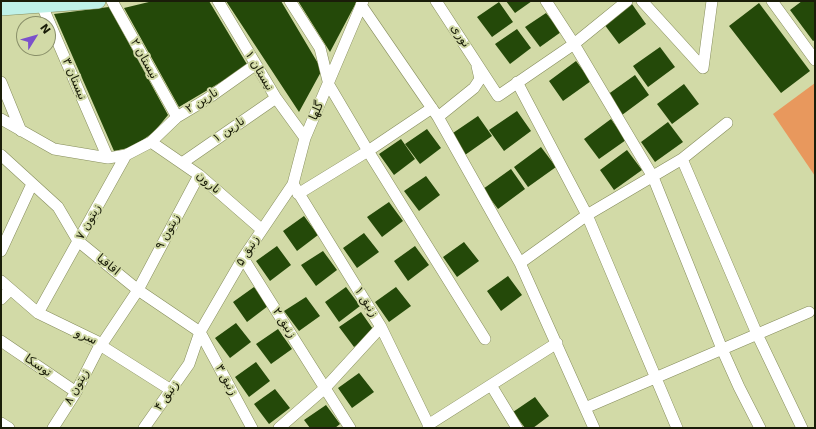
<!DOCTYPE html>
<meta charset="utf-8">
<style>
body{margin:0}
#map{position:relative;width:816px;height:429px;overflow:hidden;background:#d2daa7;font-family:"DejaVu Sans",sans-serif}
canvas{display:block}
.frame{position:absolute;inset:0;border:2px solid #1a1d09;pointer-events:none}
.north{position:absolute;left:16px;top:16px;width:40px;height:40px;box-sizing:border-box;background:#d2daa7;border:1px solid #888e68;border-radius:50%;rotate:53deg;font-size:11px;font-weight:700;line-height:16px;text-align:center;color:#1a1d09}
.north::after{content:'';display:block;margin:auto;width:14px;height:18px;background:#7b51cb;clip-path:polygon(50% 0,100% 100%,50% 72%,0 100%)}
</style>
<div id="map">
<canvas width="816" height="429"></canvas>
<div class="frame"></div>
<div class="north">N</div>
</div>
<script>
const g = document.querySelector('canvas').getContext('2d');
g.lineJoin = 'round';
function paint(path, color) { g.fillStyle = color; g.fill(path, 'evenodd'); }
const shape = rows => new Path2D(rows.map(r => 'M' + r).join(''));
function trace(path, color, width, dash) { g.strokeStyle = color; g.lineWidth = width; g.lineCap = dash ? 'butt' : 'round'; g.setLineDash(dash || []); g.stroke(path); }
function label(font, color, halo, rows, align = 'center') {
  g.font = font + ' "DejaVu Sans","Noto Sans Arabic",sans-serif'; g.lineWidth = 4; g.setLineDash([]); g.textBaseline = 'middle'; g.strokeStyle = halo; g.fillStyle = color; for (const [text, x, y, turn = 0] of rows) {
    g.save(); g.translate(x, y); g.rotate((+turn || 0) * Math.PI / 180); g.textAlign = isNaN(turn) ? turn : align; if (halo) g.strokeText(text, 0, 0); g.fillText(text, 0, 0); g.restore();
  }
}
const green = shape([
 [815,83,815,176,773,114]
]);
const building = shape([
 [153,1,209,1,248,66,179,107,124,8],
 [226,1,281,1,322,70,299,112],
 [298,1,357,1,330,52],
 [506,1,532,1,515,13],
 [802,1,815,1,815,40,813,41,790,10],
 [499,2,513,22,492,37,477,17],
 [759,3,810,71,781,93,729,26],
 [632,4,646,24,619,44,604,24],
 [109,7,168,115,154,132,133,147,114,151,54,14],
 [546,13,561,32,540,47,525,27],
 [517,29,531,48,510,64,495,44],
 [660,47,675,67,648,87,633,66],
 [576,61,591,81,563,101,549,81],
 [635,75,649,95,622,115,607,95],
 [684,84,699,104,672,124,657,104],
 [517,111,531,131,504,151,489,130],
 [478,116,492,136,465,155,450,135],
 [611,119,626,140,599,159,584,139],
 [668,122,683,142,655,162,641,142],
 [427,129,441,148,420,164,405,144],
 [401,139,415,159,394,175,379,154],
 [541,147,556,167,528,187,514,167],
 [627,150,642,170,614,190,600,170],
 [511,169,525,189,498,209,483,189],
 [426,176,440,195,419,211,404,191],
 [389,202,403,221,382,237,367,217],
 [304,216,318,235,297,251,283,231],
 [364,233,379,252,357,268,343,248],
 [464,242,479,261,457,277,443,257],
 [277,246,291,265,270,281,256,261],
 [415,246,429,265,408,281,394,261],
 [323,251,337,270,316,286,301,265],
 [508,276,522,295,501,311,487,291],
 [254,287,268,306,247,322,233,302],
 [346,287,360,306,339,322,325,302],
 [396,287,411,306,389,322,375,302],
 [306,297,320,316,299,331,284,311],
 [361,312,375,332,354,347,339,327],
 [236,323,251,342,230,358,215,338],
 [278,329,292,349,271,364,256,344],
 [256,362,270,381,249,397,235,377],
 [359,373,374,392,352,408,338,388],
 [275,389,290,408,269,424,254,404],
 [535,397,549,416,533,428,525,428,513,412],
 [326,405,340,424,335,428,310,428,304,420]
]);
const street = shape([
 [40,1,108,158],
 [112,1,177,117],
 [218,1,276,98,305,138],
 [290,1,320,48,329,85,368,151,485,339],
 [436,1,498,96,574,44,546,1],
 [627,1,574,44,653,177,722,349,739,387,760,428],
 [642,1,703,68],
 [772,1,815,60],
 [361,5,438,117,520,263,594,428],
 [703,68,712,1],
 [1,82,21,131],
 [517,82,587,215,677,428],
 [438,117,474,88,480,79,477,66],
 [1,119,54,149,108,158,126,155],
 [151,142,199,175,261,229],
 [1,155,58,207,78,241,138,290,200,332,252,428],
 [682,159,757,334,802,428],
 [182,163,276,98],
 [293,184,381,327,430,428],
 [298,194,368,151,432,108],
 [1,251,32,184],
 [243,258,350,428],
 [520,263,587,215,682,159,727,123],
 [1,281,38,313,102,344,100,345,171,390],
 [1,299,10,290],
 [38,313,126,155,151,142,177,117,207,99,255,65],
 [1,341,76,392],
 [102,344,138,290,199,175],
 [491,385,517,428],
 [585,408,809,312],
 [1,423,9,428],
 [428,425,557,343],
 [53,428,76,392,100,345],
 [144,428,189,364,200,332,243,258,293,184,305,138,363,1],
 [279,428,325,388,381,327]
]);
const secondary = shape([
 [1,8,98,1]
]);
const streetNames = [
 ["نوری",460,36,56],
 ["نیستان ۲",144,59,61],
 ["نیستان ۱",259,71,59],
 ["نیستان ۳",74,79,67],
 ["نارین ۲",202,101,-32],
 ["گلها",317,111,-66],
 ["نارین ۱",229,130,-34],
 ["نارون",208,183,40],
 ["زیتون ۷",89,222,-61],
 ["زیتون ۹",168,232,-62],
 ["زنبق ۵",248,251,-58],
 ["اقاقیا",108,265,39],
 ["زنبق ۱",366,302,58],
 ["زنبق ۲",284,323,57],
 ["سرو",86,337,26],
 ["توسکا",38,366,34],
 ["زنبق ۳",226,380,62],
 ["زیتون ۸",77,387,-61],
 ["زنبق ۴",167,396,-55]
];
paint(green, '#e8985d');
paint(building, '#244909');
trace(street, '#858c5b', 12);
trace(secondary, '#858c5b', 16);
trace(street, '#fff', 11);
trace(secondary, '#bff1e8', 15);
label('12px', '#1a1d09', '#d2daa7', streetNames);
</script>
